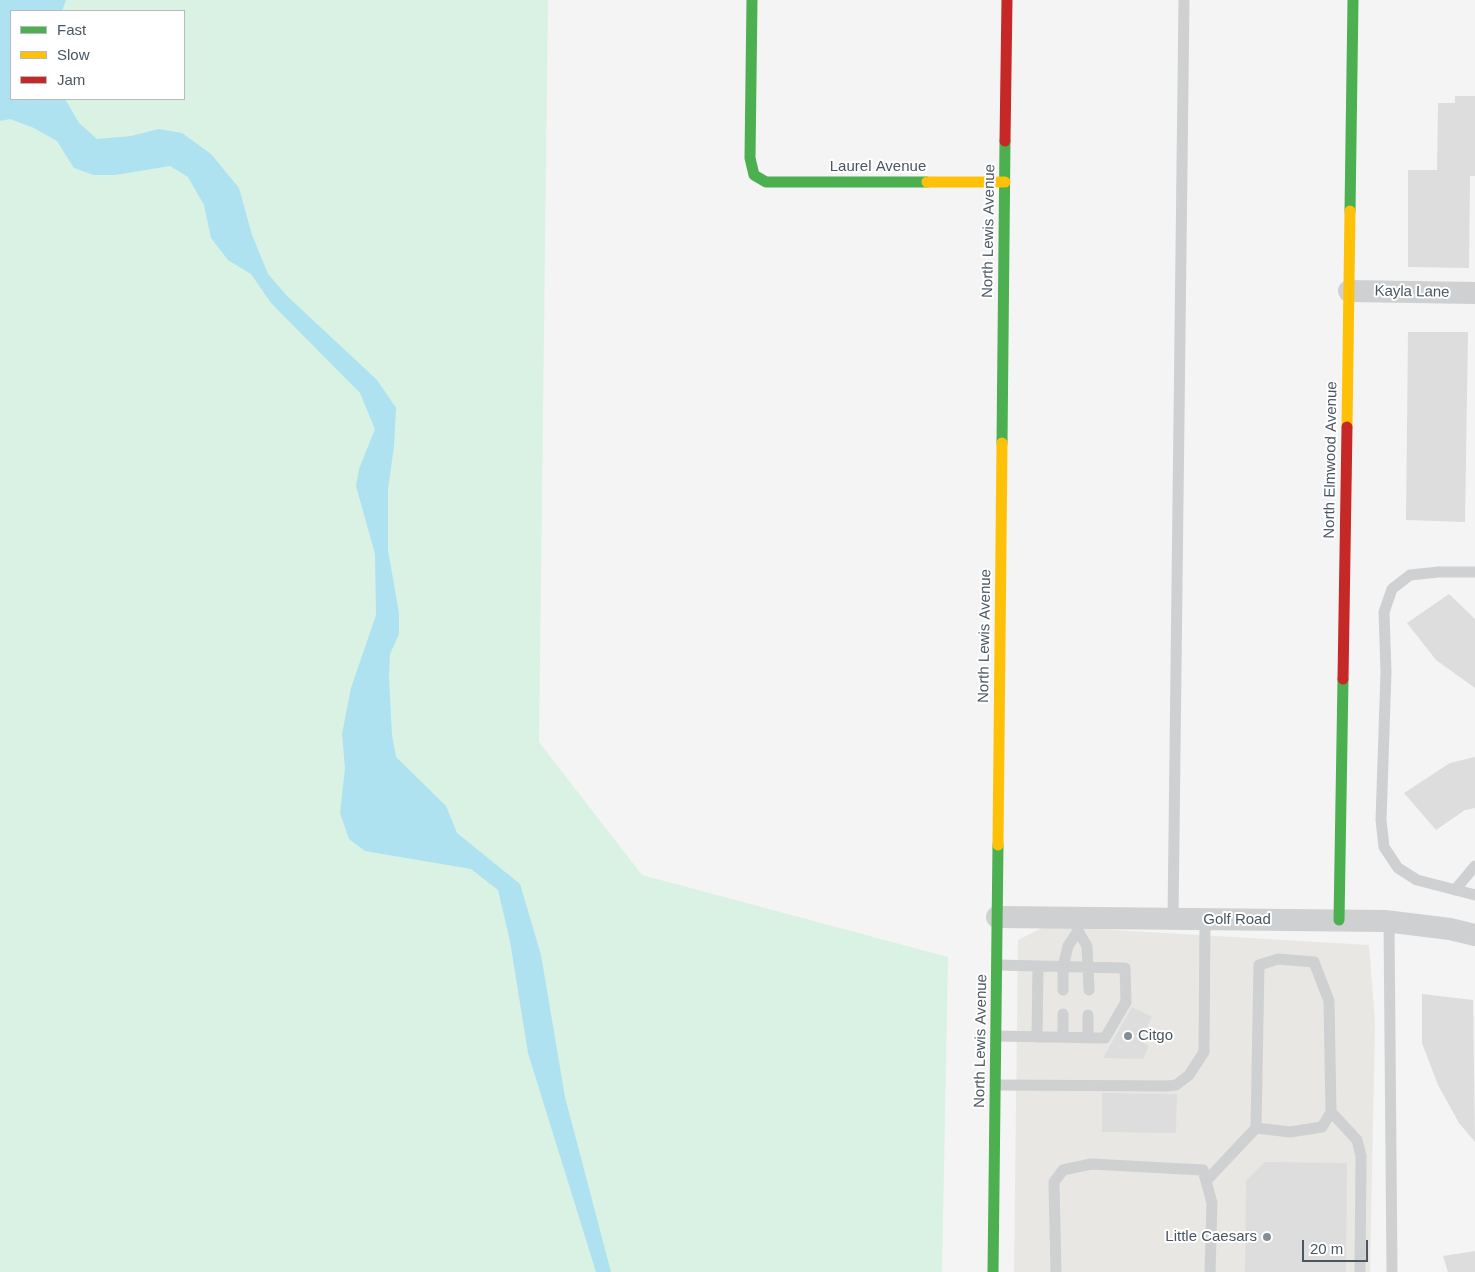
<!DOCTYPE html>
<style>
body{margin:0}
#map{position:relative;width:1475px;height:1272px;overflow:hidden;background:#f4f4f4;font-family:Helvetica,sans-serif}
canvas{display:block}
.legend{position:absolute;left:10px;top:10px;width:175px;height:90px;box-sizing:border-box;background:#fff;border:1px solid #b7bbc0;margin:0;padding:6px 9px;list-style:none;font-size:15px;color:#4a5661}
.legend li{display:flex;align-items:center;gap:10px;height:25px}
.legend b{width:25px;border:1px solid #b7bbc0}
.scale{position:absolute;left:1302px;top:1240px;width:66px;height:22px;box-sizing:border-box;border:2px solid #4a5661;border-top:0;padding-left:6px;font-size:15px;line-height:18px;white-space:nowrap;color:#4a5661;-webkit-text-stroke:4px #fff;paint-order:stroke}
</style>
<div id="map">
<canvas width="1475" height="1272"></canvas>
<ul class="legend">
<li><b style="height:6px;background:#4caf50"></b>Fast</li>
<li><b style="height:6px;background:#ffc107"></b>Slow</li>
<li><b style="height:6px;background:#c62828"></b>Jam</li>
</ul>
<div class="scale">20 m</div>
</div>
<script>
const g = document.querySelector('canvas').getContext('2d');
g.lineJoin = 'round';
function paint(path, color) { g.fillStyle = color; g.fill(path, 'evenodd'); }
const shape = rows => new Path2D(rows.map(r => 'M' + r).join(''));
function trace(path, color, width, dash) { g.strokeStyle = color; g.lineWidth = width; g.lineCap = dash ? 'butt' : 'round'; g.setLineDash(dash || []); g.stroke(path); }
function label(font, color, halo, rows, align = 'center') {
  g.font = font + ' Helvetica,sans-serif'; g.lineWidth = 4; g.setLineDash([]); g.textBaseline = 'middle'; g.strokeStyle = halo; g.fillStyle = color; for (const [text, x, y, turn = 0] of rows) {
    g.save(); g.translate(x, y); g.rotate((+turn || 0) * Math.PI / 180); g.textAlign = isNaN(turn) ? turn : align; if (halo) g.strokeText(text, 0, 0); g.fillText(text, 0, 0); g.restore();
  }
}
const commercial = shape([
 [1046,926,1369,945,1375,1022,1370,1272,1014,1272,1018,940]
]);
const green = shape([
 [0,0,548,0,539,742,642,875,948,957,942,1272,0,1272],
 [11,11,184,11,184,99,11,99]
]);
const water = shape([
 [0,0,66,0,62,11,11,11,11,99,65,99,79,123,97,139,131,136,159,129,182,133,211,154,239,188,252,235,268,274,287,296,377,380,396,408,394,446,388,490,388,550,399,613,399,634,390,654,389,677,392,735,396,757,446,806,457,833,520,884,541,955,565,1097,611,1272,596,1272,528,1053,510,941,498,890,471,869,365,851,349,839,340,813,345,768,342,734,351,688,376,615,375,554,356,486,359,469,375,429,360,393,271,303,251,274,228,260,211,238,204,205,188,177,170,166,115,175,94,175,74,168,57,141,34,128,10,119,0,121]
]);
const building = shape([
 [1455,96,1475,96,1475,176,1470,176,1469,268,1408,267,1408,170,1437,170,1438,103,1455,103],
 [1408,332,1468,332,1465,522,1406,520],
 [1449,594,1475,619,1475,688,1436,660,1407,623],
 [1475,757,1475,808,1465,810,1436,830,1404,793,1450,763],
 [1422,994,1473,1000,1475,1142,1459,1123,1438,1085,1422,1043],
 [1132,1007,1152,1017,1140,1041,1149,1046,1143,1059,1103,1058],
 [1102,1093,1177,1094,1176,1133,1102,1132],
 [1265,1162,1347,1163,1346,1272,1245,1272,1246,1181],
 [1475,1251,1475,1272,1448,1272,1443,1256]
]);
const lane = shape([
 [1475,572,1439,572,1410,575,1392,589,1384,612,1386,672,1381,820,1384,847,1398,868,1417,880,1475,895],
 [1455,890,1475,866],
 [1173,919,1184,0],
 [1389,922,1392,1272],
 [1078,931,1087,946,1089,990],
 [1063,990,1063,967,1068,946,1078,931,1078,918],
 [996,1036,1105,1038,1126,1002,1125,968,997,965],
 [1037,1037,1038,966],
 [1063,1037,1063,1014],
 [1088,1038,1088,1015],
 [995,1085,1168,1086,1176,1085,1189,1075,1204,1052,1205,919],
 [1331,1112,1357,1140,1361,1156,1360,1272],
 [1206,1181,1256,1128,1259,965,1278,959,1314,962,1329,1001,1331,1112,1322,1127,1290,1132,1256,1128],
 [1056,1272,1054,1182,1063,1170,1091,1164,1203,1170,1212,1203,1210,1272]
]);
const street = shape([
 [1349,291,1475,293],
 [997,917,1385,921,1450,929,1475,935]
]);
const fast = shape([
 [752,0,750,158,754,175,766,182,927,182],
 [1350,211,1353,0],
 [1002,443,1005,141],
 [1339,920,1343,679],
 [993,1272,998,845]
]);
const slow = shape([
 [927,182,1005,182],
 [1347,427,1350,211],
 [998,845,1002,443]
]);
const jam = shape([
 [1005,141,1007,0],
 [1343,679,1347,427]
]);
const markers = [
 [1128,1036,5,"#868d94"],
 [1267,1237,5,"#868d94"]
];
const streetNames = [
 ["Laurel Avenue",878,167],
 ["North Lewis Avenue",989,231,-89],
 ["Kayla Lane",1412,292,1],
 ["North Elmwood Avenue",1331,460,-89],
 ["North Lewis Avenue",985,636,-89],
 ["Golf Road",1237,920],
 ["North Lewis Avenue",981,1041,-89]
];
const poiNames = [
 ["Citgo",1138,1036],
 ["Little Caesars",1257,1237,"right"]
];
paint(commercial, '#e8e7e3');
paint(green, '#d9f2e3');
paint(water, '#aee2f0');
paint(building, '#ddddde');
trace(lane, '#ced0d2', 11);
trace(street, '#ced0d2', 22);
trace(fast, '#4caf50', 11);
trace(slow, '#ffc107', 11);
trace(jam, '#c62828', 11);
for (const [x, y, r, color] of markers) { const dot = new Path2D(); dot.arc(x, y, r, 0, 2 * Math.PI); g.fillStyle = color; g.fill(dot); trace(dot, '#fff', 2); }
label('15px', '#4a5661', '#fff', streetNames);
label('15px', '#4a5661', '#fff', poiNames, 'left');
</script>
